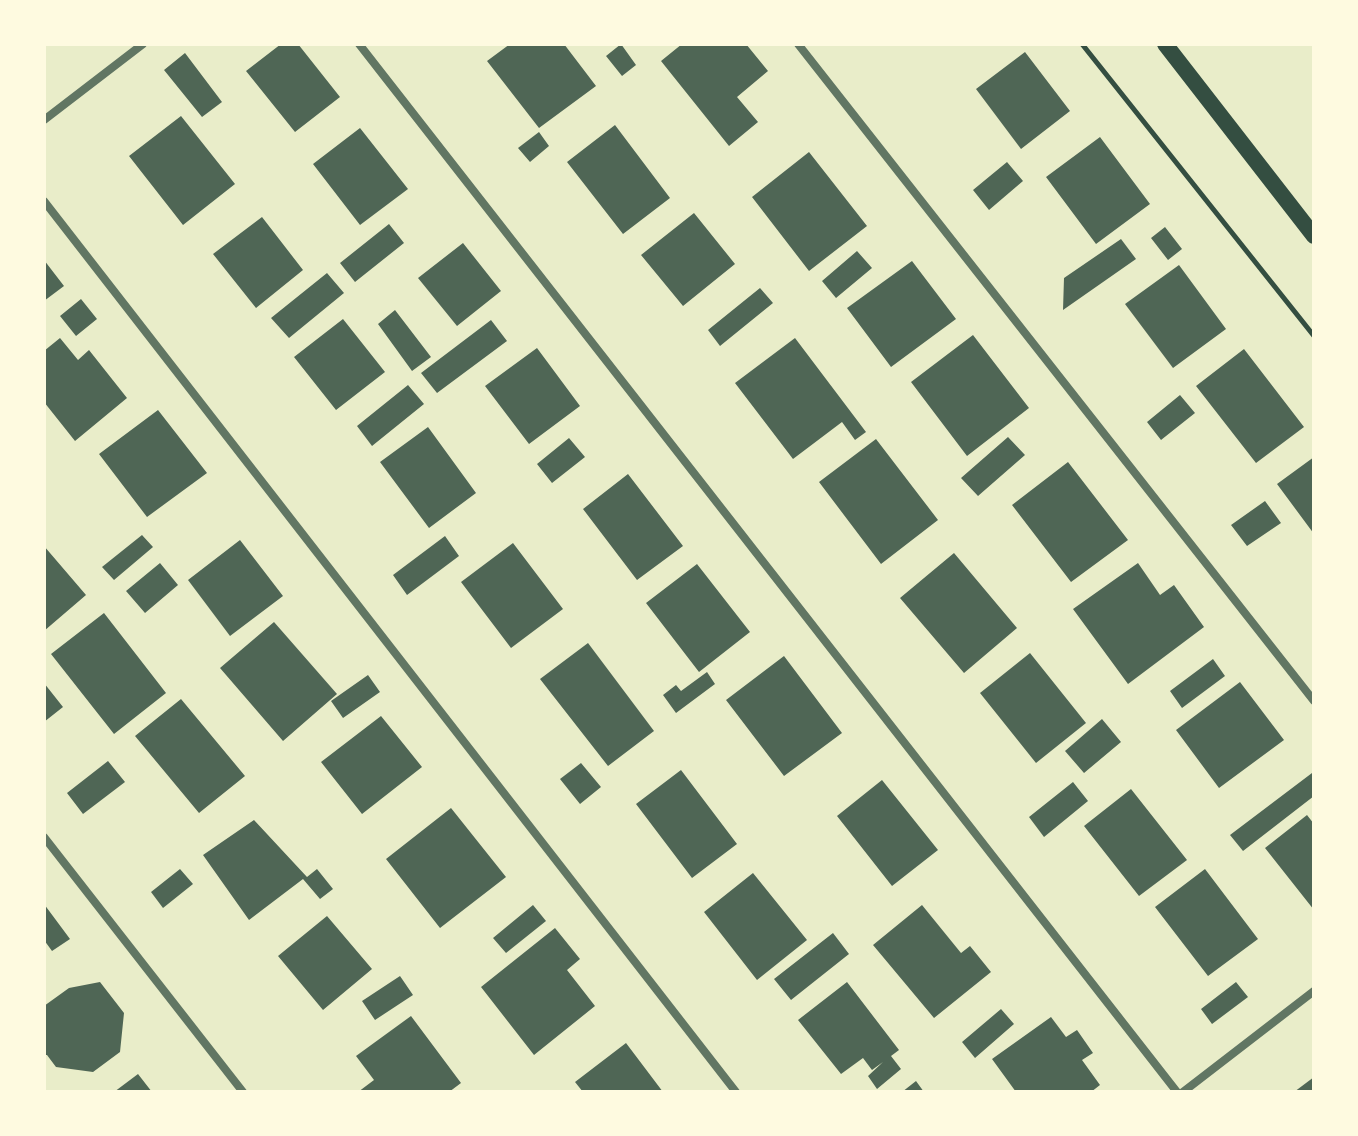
<!DOCTYPE html>
<style>
body{margin:0}
#map{position:relative;width:1358px;height:1136px;overflow:hidden;background:#e9edc9;font-family:Ubuntu,sans-serif}
canvas{display:block}
.frame{position:absolute;inset:0;border:46px solid #fefae0;pointer-events:none}
</style>
<div id="map">
<canvas width="1358" height="1136"></canvas>
<div class="frame"></div>
</div>
<script>
const g = document.querySelector('canvas').getContext('2d');
g.lineJoin = 'round';
function paint(path, color) { g.fillStyle = color; g.fill(path, 'evenodd'); }
const shape = rows => new Path2D(rows.map(r => 'M' + r).join(''));
function trace(path, color, width, dash) { g.strokeStyle = color; g.lineWidth = width; g.lineCap = dash ? 'butt' : 'round'; g.setLineDash(dash || []); g.stroke(path); }
const building = shape([
 [281,44,298,44,340,97,295,132,246,71],
 [510,44,564,44,596,86,539,128,487,61],
 [621,44,636,65,622,76,606,56],
 [682,44,746,44,768,71,737,97,758,122,729,146,661,61],
 [1025,52,1070,111,1021,149,976,89],
 [185,53,222,102,202,117,164,70],
 [181,116,235,184,183,225,129,156],
 [615,125,670,198,623,234,567,162],
 [360,128,408,189,360,225,313,164],
 [539,132,549,146,530,162,518,148],
 [1100,137,1150,204,1096,244,1046,177],
 [809,152,867,226,809,271,752,197],
 [1007,162,1023,181,989,210,973,190],
 [694,213,735,264,683,306,641,255],
 [262,217,303,270,256,308,213,254],
 [389,224,404,243,355,282,340,263],
 [1165,227,1182,249,1168,260,1151,238],
 [1121,239,1136,259,1063,310,1064,278],
 [463,243,501,291,457,326,418,278],
 [857,251,872,268,836,298,822,281],
 [44,260,64,286,44,301],
 [912,261,956,319,891,367,847,308],
 [1179,265,1226,329,1173,368,1125,304],
 [327,273,344,293,289,338,271,318],
 [760,288,773,303,720,346,708,330],
 [81,299,97,319,76,336,60,316],
 [395,310,431,357,412,371,378,324],
 [343,319,385,372,336,410,294,357],
 [491,320,507,341,437,393,421,373],
 [973,335,1029,408,967,456,911,382],
 [60,338,78,360,89,350,127,398,75,441,44,402,44,351],
 [795,338,866,432,855,440,842,422,793,459,735,383],
 [537,348,580,406,529,444,485,386],
 [1244,349,1304,427,1256,463,1196,386],
 [408,385,424,404,372,446,357,426],
 [1180,395,1195,413,1161,440,1147,422],
 [158,410,207,473,147,517,99,454],
 [428,427,476,493,429,528,380,462],
 [1008,437,1025,455,978,496,961,478],
 [569,438,585,457,552,483,537,464],
 [876,439,938,520,881,564,819,482],
 [1314,457,1314,534,1277,484],
 [1068,462,1128,540,1071,582,1012,505],
 [628,474,683,546,637,580,583,509],
 [1265,501,1281,523,1247,546,1231,525],
 [142,535,153,547,114,580,102,567],
 [445,536,459,556,407,595,393,575],
 [240,540,283,596,230,636,188,580],
 [513,543,563,609,511,648,461,582],
 [44,546,86,595,44,631],
 [954,553,1017,628,964,673,900,598],
 [160,563,178,585,145,613,126,591],
 [1138,563,1160,595,1174,585,1204,627,1128,684,1073,609],
 [697,564,750,632,699,672,646,603],
 [104,613,166,693,114,734,51,654],
 [274,622,337,694,283,741,220,668],
 [588,643,654,731,608,766,540,679],
 [1030,653,1086,723,1036,763,980,693],
 [784,656,842,733,784,776,726,700],
 [1213,659,1225,676,1182,708,1170,691],
 [707,672,715,684,676,713,663,695,676,685,681,691],
 [368,675,380,692,343,718,331,701],
 [1240,682,1284,740,1219,788,1176,730],
 [44,683,63,707,44,722],
 [181,699,245,776,199,813,135,736],
 [381,716,422,767,362,814,321,762],
 [1102,719,1121,742,1084,773,1065,751],
 [108,761,125,782,83,814,67,793],
 [581,763,601,787,580,804,560,779],
 [681,770,737,844,692,878,636,804],
 [1312,773,1314,775,1314,796,1243,851,1230,835],
 [882,780,938,850,892,886,837,816],
 [1073,782,1088,801,1044,837,1029,817],
 [1131,789,1187,860,1139,896,1084,826],
 [451,808,506,877,440,928,386,859],
 [1307,815,1314,824,1314,910,1265,848],
 [254,820,307,877,317,869,333,889,320,899,303,879,249,920,203,855],
 [180,869,193,884,163,908,151,892],
 [1205,869,1258,939,1208,976,1155,907],
 [753,873,807,940,757,980,704,912],
 [44,904,70,939,52,951,44,940],
 [533,905,546,921,506,953,493,938],
 [922,905,961,953,970,946,991,972,934,1018,873,945],
 [327,916,372,969,323,1010,278,956],
 [555,928,580,959,567,970,595,1006,534,1055,481,987],
 [833,933,849,954,791,1000,774,979],
 [400,976,413,995,375,1020,362,1001],
 [100,982,124,1013,120,1052,93,1072,56,1067,47,1055,44,1055,44,1006,69,988],
 [847,982,899,1050,891,1056,901,1069,877,1089,868,1076,883,1062,872,1070,863,1058,841,1074,798,1020],
 [1236,982,1248,997,1212,1024,1201,1009],
 [1001,1009,1014,1024,975,1058,962,1042],
 [411,1016,461,1083,449,1092,358,1092,374,1080,356,1056],
 [1051,1017,1066,1037,1077,1030,1093,1053,1082,1060,1100,1085,1091,1092,1016,1092,992,1059],
 [626,1043,663,1092,583,1092,575,1082],
 [138,1074,152,1092,114,1092],
 [1314,1077,1314,1092,1294,1092],
 [916,1081,924,1092,902,1092]
]);
const path = shape([
 [1082,44,1314,336]
]);
const minor = shape([
 [359,44,1177,1092],
 [798,44,1314,701],
 [44,120,143,44],
 [44,201,736,1092],
 [44,837,243,1092],
 [1183,1092,1314,991]
]);
const secondary = shape([
 [1165,44,1314,236]
]);
paint(building, '#4f6655');
trace(path, '#344e41', 5);
trace(minor, '#617663', 8);
trace(secondary, '#344e41', 16);
</script>
